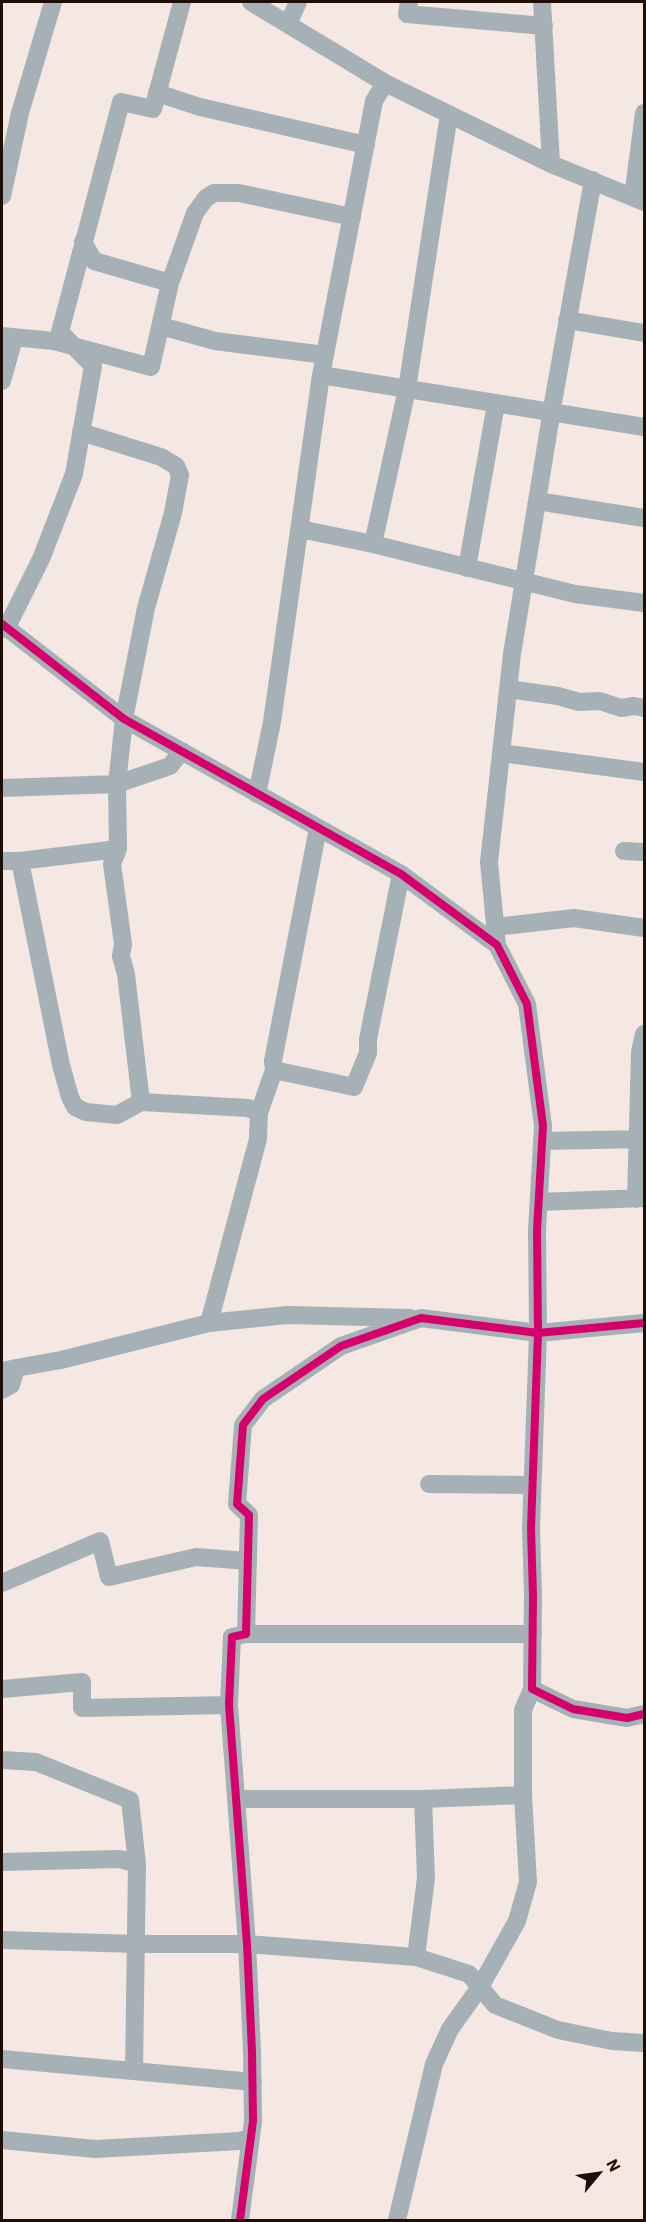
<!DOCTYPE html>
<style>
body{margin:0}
#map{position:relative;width:646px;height:2222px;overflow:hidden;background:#f5e8e2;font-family:"IBM Plex Sans",sans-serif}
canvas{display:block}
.frame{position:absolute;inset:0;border:3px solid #200d04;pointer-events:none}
.north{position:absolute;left:568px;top:2144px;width:60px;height:60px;-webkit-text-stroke:4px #fde5da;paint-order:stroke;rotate:61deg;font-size:16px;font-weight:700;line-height:24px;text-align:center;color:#200d04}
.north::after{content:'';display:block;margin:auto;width:21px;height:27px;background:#200d04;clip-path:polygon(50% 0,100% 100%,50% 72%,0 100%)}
</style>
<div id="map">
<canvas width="646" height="2222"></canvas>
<div class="frame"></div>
<div class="north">N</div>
</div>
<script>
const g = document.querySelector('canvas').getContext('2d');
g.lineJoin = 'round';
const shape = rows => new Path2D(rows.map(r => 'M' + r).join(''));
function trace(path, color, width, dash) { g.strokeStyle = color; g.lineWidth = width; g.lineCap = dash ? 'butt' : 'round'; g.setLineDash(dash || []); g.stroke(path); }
const minor = shape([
 [251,2,385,83,551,164,644,202],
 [409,2,407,14,544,26],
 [542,2,551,164],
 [288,24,298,2],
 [385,83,374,101,321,375,644,427],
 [157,93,200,107,366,145],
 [2,196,20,113,53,2],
 [633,197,644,113],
 [83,242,94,261,170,283],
 [567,320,644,333],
 [161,326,215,341,325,355],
 [2,336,54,341,151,367,170,283,195,213,206,198,214,193,239,193,352,217],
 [2,381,14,338],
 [81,432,161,457,176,466,180,475,173,513,146,608,124,719,117,784,118,849],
 [537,501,644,518],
 [300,529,373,544,575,594,644,603],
 [373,544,407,389,449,114],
 [467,568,496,404],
 [2,624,124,719,401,874,497,945,527,1004,543,1126,537,1230,538,1333,531,1528,533,1596,532,1689,573,1709,627,1718,644,1714],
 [6,629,41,559,74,474,93,366,60,332,121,102,153,109,182,2],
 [508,689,558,696,579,702,600,701,621,708,634,706,644,708],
 [501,753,644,772],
 [2,788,117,784,170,766,182,751],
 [257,794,272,722,321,375],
 [624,851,644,852],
 [2,861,20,861,118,849,112,864,123,944,121,956,126,974,141,1102],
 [20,861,61,1065,70,1097,75,1107,86,1112,117,1115,141,1102,248,1108,259,1113],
 [495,927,574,918,644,928],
 [497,945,489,862,512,654,554,397,593,180],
 [274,1070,354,1087,368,1053,368,1039,401,874],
 [542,1141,644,1139],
 [636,1199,640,1052,644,1034],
 [539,1202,644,1198],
 [209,1323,258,1139,259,1113,274,1070,273,1061,318,828],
 [16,1368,61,1360,209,1323,287,1315,410,1318],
 [2,1371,16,1368,11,1385,2,1390],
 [429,1484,532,1485],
 [2,1583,100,1541,109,1577,196,1557,248,1561],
 [246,1634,533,1634],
 [2,1689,82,1682,82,1708,229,1705],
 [2,1760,36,1762,130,1800,137,1864,134,2071],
 [236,1799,423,1799,523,1795],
 [2,1862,120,1859,137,1864],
 [2,1940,138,1944,247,1944,416,1957,469,1974,495,2005,558,2030,612,2041,644,2043],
 [416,1957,426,1878,423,1799],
 [2,2059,253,2082],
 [2,2140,95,2149,239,2141,251,2138],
 [240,2220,253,2121,252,2052,247,1944,229,1705,232,1637,246,1634,249,1515,237,1504,243,1425,263,1399,341,1346,421,1318,538,1333,644,1323],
 [397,2220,434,2064,450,2029,480,1987,517,1921,528,1882,523,1795,523,1710,532,1689]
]);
const cycleway = shape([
 [2,624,124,719,401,874,497,945,527,1004,543,1126,537,1230,538,1333,531,1528,533,1596,532,1689,573,1709,627,1718,644,1714],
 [240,2220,253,2121,252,2052,247,1944,229,1705,232,1637,246,1634,249,1515,237,1504,243,1425,263,1399,341,1346,421,1318,538,1333,644,1323]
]);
trace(minor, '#a5b1b6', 18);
trace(cycleway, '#d6006c', 8);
</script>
